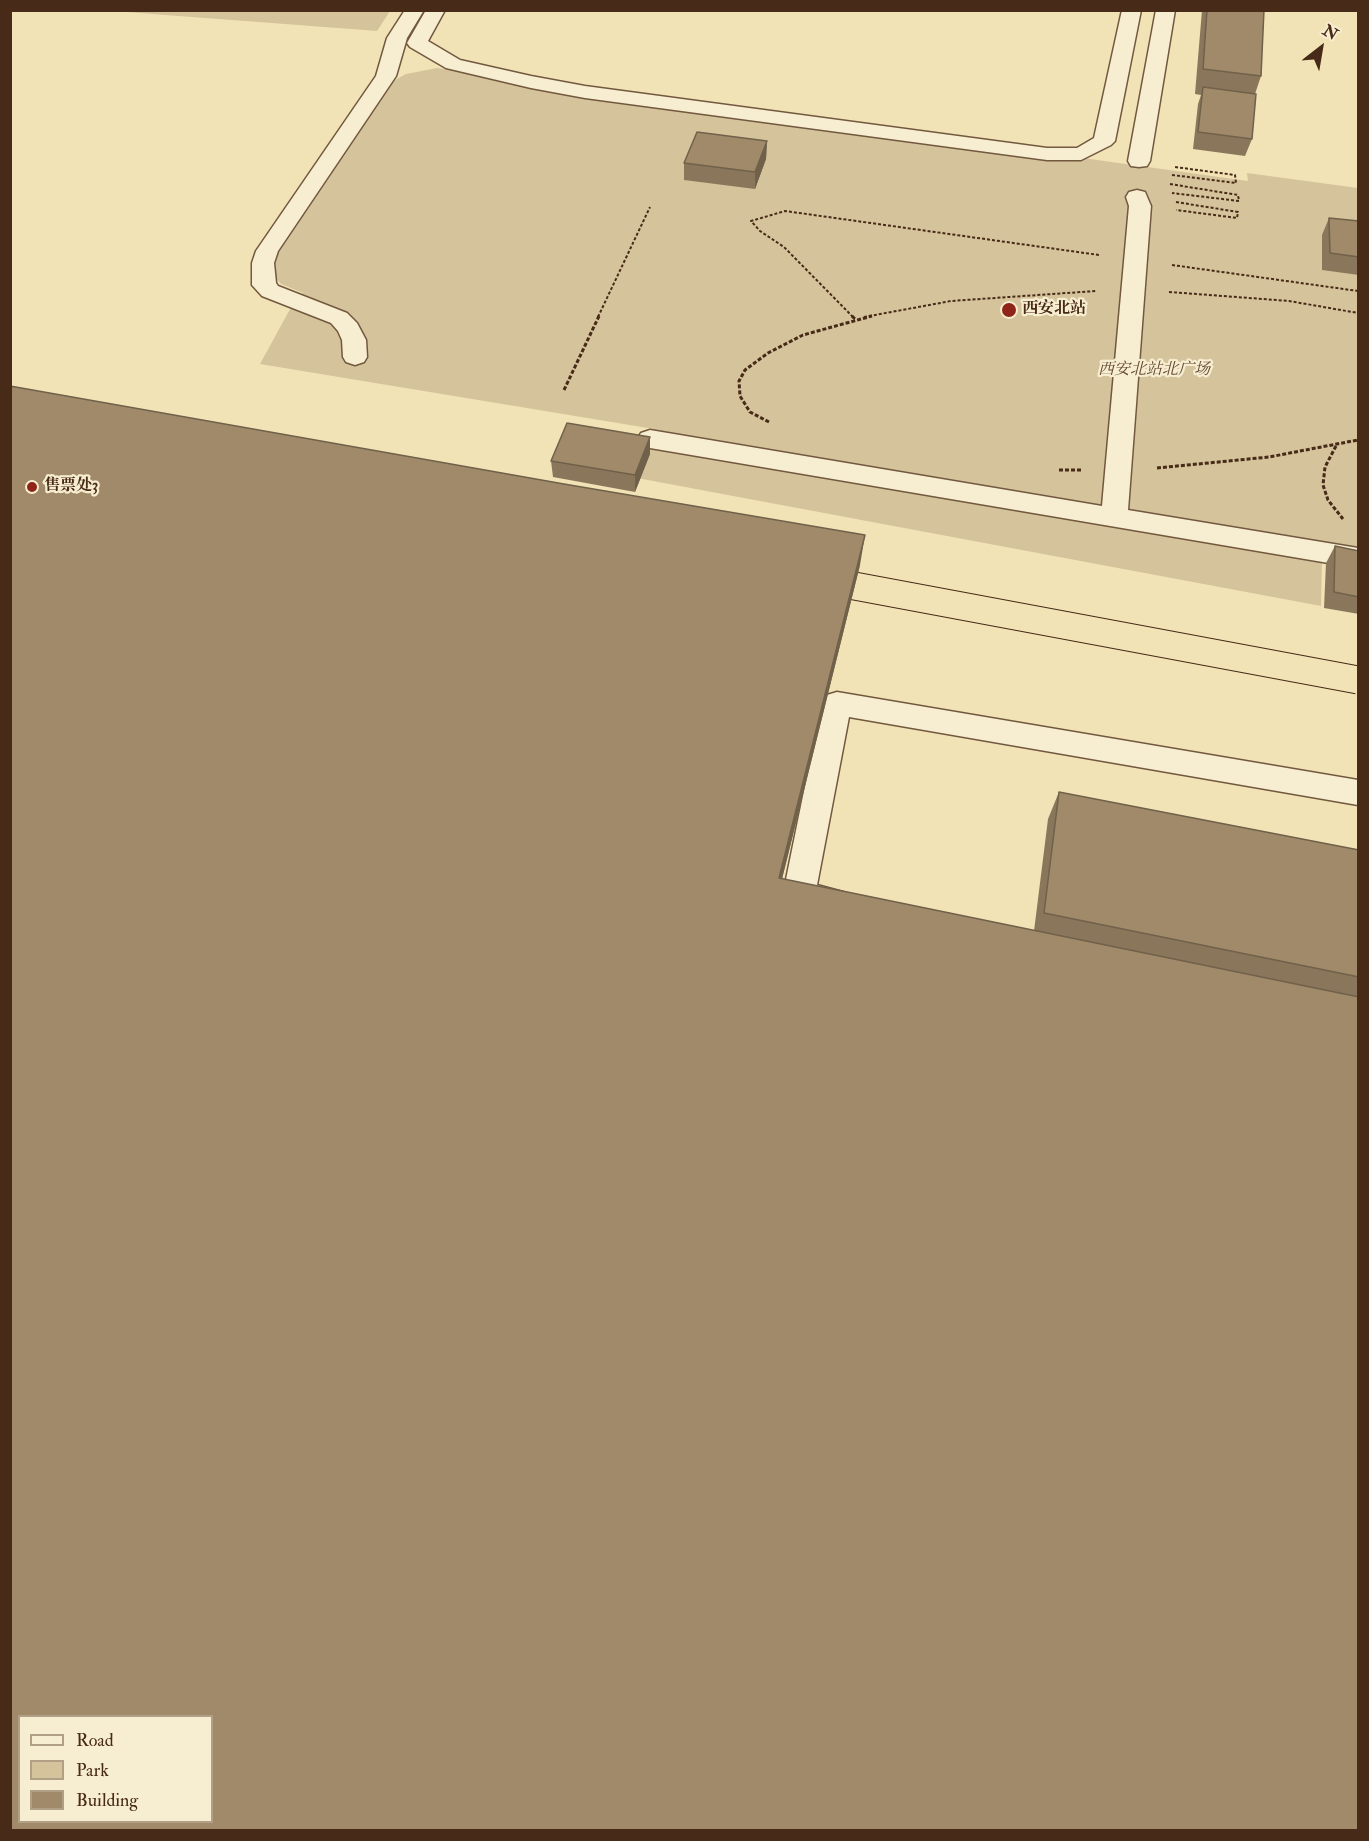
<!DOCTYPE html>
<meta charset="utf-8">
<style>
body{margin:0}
#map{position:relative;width:1369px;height:1841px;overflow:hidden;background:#f2e3b6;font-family:"IM FELL Double Pica",serif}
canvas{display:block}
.frame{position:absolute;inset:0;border:12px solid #472a17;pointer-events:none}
.legend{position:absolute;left:18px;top:1715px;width:195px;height:108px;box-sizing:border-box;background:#f7edd0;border:2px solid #b19f86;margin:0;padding:8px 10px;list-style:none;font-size:18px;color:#472a17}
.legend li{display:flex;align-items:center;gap:12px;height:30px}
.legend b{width:30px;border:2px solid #b19f86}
.north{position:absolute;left:1291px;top:18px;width:60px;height:60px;-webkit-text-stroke:4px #f7edd0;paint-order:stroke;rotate:31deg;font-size:16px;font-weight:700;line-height:24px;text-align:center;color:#472a17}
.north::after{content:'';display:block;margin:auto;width:21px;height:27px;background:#472a17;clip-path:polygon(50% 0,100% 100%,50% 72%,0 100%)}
</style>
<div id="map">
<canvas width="1369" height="1841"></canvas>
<div class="frame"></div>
<ul class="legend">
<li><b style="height:8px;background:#f7edd0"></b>Road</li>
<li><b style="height:16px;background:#d5c49b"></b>Park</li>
<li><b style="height:16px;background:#a08a6a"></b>Building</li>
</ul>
<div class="north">N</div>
</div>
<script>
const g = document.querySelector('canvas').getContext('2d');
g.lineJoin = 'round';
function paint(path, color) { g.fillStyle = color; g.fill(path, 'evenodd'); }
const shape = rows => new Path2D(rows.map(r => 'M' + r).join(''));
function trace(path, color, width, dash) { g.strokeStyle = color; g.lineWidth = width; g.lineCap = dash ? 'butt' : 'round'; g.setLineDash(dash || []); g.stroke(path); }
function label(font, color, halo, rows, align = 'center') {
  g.font = font + ' "IM FELL Double Pica","Noto Serif SC",serif'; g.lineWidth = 4.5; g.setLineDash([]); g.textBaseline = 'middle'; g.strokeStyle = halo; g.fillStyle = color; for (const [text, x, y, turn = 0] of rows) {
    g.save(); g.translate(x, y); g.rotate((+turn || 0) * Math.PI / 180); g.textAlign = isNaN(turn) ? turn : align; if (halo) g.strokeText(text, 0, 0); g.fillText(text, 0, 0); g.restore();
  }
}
const green = shape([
 [113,11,390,10,390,11,377,31],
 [437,68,1248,181,1247,173,1358,188,1358,567,1322,560,1321,606,637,478,654,429,260,364,289,311,303,293,281,284,273,275,276,252,380,95,393,81,406,74]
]);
const pathFar1 = shape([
 [1172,175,1236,183,1235,175,1175,167],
 [1170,184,1238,195,1239,201,1172,193],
 [1176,202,1238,212,1237,218,1176,210],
 [1172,265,1358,291],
 [1169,292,1289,301,1358,313],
 [598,317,650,207],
 [853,317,784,247,760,231,751,221,785,211,1099,255],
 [864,317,951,301,1096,291]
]);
const path = shape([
 [852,316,855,319],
 [564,390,599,316],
 [769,422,750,412,740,396,739,381,745,370,768,353,803,335,872,316],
 [1336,446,1325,467,1323,485,1328,500,1343,519],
 [1157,468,1269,457,1358,440],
 [1059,470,1081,470]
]);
const minor = shape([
 [405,10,424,10,407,38,396,76,278,251,274,263,276,283,278,286,347,313,357,323,366,340,367,357,364,362,355,365,346,362,343,357,342,340,338,331,331,323,262,296,252,285,252,263,256,251,376,76,387,38,405,10],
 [426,10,445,10,428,41,460,60,531,76,585,86,1047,148,1077,148,1094,138,1122,10,1141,10,1115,141,1111,145,1081,160,1047,160,585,98,531,88,446,68,410,47,407,43,426,10],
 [1156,10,1175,10,1150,161,1147,166,1139,167,1131,166,1128,161,1156,10],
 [1137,190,1145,192,1151,206,1128,510,1358,548,1358,568,650,448,641,445,637,439,641,433,650,430,1102,506,1129,206,1126,197,1129,192,1137,190],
 [837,692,1358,780,1358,805,849,717,817,885,843,892,847,902,843,912,831,916,787,904,783,894,822,703,827,695,837,692]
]);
const majorBridge = shape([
 [818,597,833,582,1358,680]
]);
const wall = shape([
 [1202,10,1264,10,1261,76,1255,94,1252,139,1245,156,1193,149,1198,104,1201,95,1195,94],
 [767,141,766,159,755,189,684,180,684,163],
 [1329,218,1359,221,1359,275,1322,270,1322,235],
 [650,437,650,454,635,492,553,477,551,461],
 [1335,546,1359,551,1359,614,1324,608,1326,563],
 [860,565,782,879,1034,931,1048,819,1059,792,1359,850,1359,1830,10,1830]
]);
const shadedWall = shape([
 [767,141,766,159,755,189,755,172],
 [650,437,650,454,635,492,635,475],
 [865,535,860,565,776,903,779,878]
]);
const building = shape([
 [1207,10,1264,10,1261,76,1203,69,1207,10],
 [1203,87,1256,94,1252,139,1198,132,1203,87],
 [697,132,767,141,755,172,684,163,697,132],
 [1329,218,1359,221,1359,257,1330,253,1329,218],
 [10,386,564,484,865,535,779,878,1359,997,1359,1830,10,1830,10,386],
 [20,1716,212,1716,212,1821,20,1821,20,1716],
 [567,423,650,437,635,475,551,461,567,423],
 [1335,546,1359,551,1359,597,1334,592,1335,546],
 [1059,792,1359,850,1359,977,1044,913,1059,792]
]);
const markers = [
 [1009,310,8,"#8f2418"],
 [32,487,6,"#8f2418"]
];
const farPoinames = [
 ["西安北站",1022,310],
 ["售票处3",44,487]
];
const farParknames = [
 ["西安北站北广场",1154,371]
];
paint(green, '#d5c49b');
trace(minor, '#72583f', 3);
trace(pathFar1, '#472a17', 2, [3, 2]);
trace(path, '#472a17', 3, [4, 2]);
paint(minor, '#f7edd0');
trace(majorBridge, '#472a17', 29, []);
trace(majorBridge, '#f2e3b6', 27);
paint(wall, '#8a775b');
paint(shadedWall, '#70614a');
paint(building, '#a08a6a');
trace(building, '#70614a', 1.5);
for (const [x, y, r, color] of markers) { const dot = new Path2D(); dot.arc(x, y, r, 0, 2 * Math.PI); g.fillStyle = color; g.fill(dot); trace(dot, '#f7edd0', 2); }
label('bold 16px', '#472a17', '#f7edd0', farPoinames, 'left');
label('italic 16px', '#634931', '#f7edd0', farParknames);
</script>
